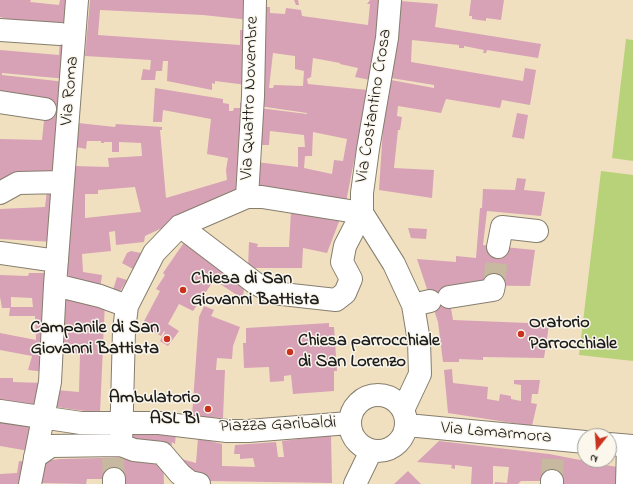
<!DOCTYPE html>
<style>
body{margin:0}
#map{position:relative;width:633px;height:484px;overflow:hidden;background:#f1e0c0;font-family:"Indie Flower",sans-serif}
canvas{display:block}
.north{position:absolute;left:577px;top:428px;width:40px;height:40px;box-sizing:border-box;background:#fbf7ec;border:1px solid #a29f99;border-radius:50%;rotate:197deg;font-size:11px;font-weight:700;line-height:16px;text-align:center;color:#1c1c1c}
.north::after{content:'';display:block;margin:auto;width:14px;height:18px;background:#c8321e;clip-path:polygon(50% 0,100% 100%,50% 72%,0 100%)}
</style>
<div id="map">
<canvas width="633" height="484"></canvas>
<div class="north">N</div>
</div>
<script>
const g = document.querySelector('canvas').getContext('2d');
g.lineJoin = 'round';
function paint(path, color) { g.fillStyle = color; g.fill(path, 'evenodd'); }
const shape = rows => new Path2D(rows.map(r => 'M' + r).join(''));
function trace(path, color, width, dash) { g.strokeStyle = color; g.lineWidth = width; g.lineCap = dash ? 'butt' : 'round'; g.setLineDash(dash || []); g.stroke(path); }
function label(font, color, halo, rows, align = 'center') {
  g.font = font + ' "Indie Flower",sans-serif'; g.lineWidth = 3; g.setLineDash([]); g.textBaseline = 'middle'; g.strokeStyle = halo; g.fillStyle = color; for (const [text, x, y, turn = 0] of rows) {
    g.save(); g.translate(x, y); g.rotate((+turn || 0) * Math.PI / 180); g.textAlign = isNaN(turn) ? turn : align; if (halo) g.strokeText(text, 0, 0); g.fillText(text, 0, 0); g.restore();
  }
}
const green = shape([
 [626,39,633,40,633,161,612,158],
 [601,171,633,175,633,361,579,355]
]);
const building = shape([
 [0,0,31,0,30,2,59,5,60,0,74,0,67,79,2,73,2,75,66,82,58,180,0,179,0,139,42,140,45,111,0,94,0,50,59,55,60,39,22,23,0,17],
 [90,0,251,0,250,20,203,15,100,10,98,35,240,45,240,30,249,30,247,85,215,81,215,84,212,83,212,90,167,81,168,61,163,61,162,71,156,71,155,80,141,80,143,69,150,70,151,60,85,56],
 [294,0,298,0,299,5,296,5],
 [370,0,382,0,370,80,355,77,358,68,340,64,340,63,313,58,311,77,307,79,308,84,368,90,346,202,256,185,256,162,298,167,298,147,305,147,304,135,270,131,269,145,257,145,259,108,307,114,307,113,259,106,263,7,270,7,270,13,285,14,286,8,301,10,302,16,368,25,370,4,367,4],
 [273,53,295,56,295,69,304,71,303,86,274,85,273,88,269,88],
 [313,132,347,139,343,161,334,160,332,174,304,168,305,156,312,156],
 [471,0,504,0,501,20,486,18,486,21,472,19,472,16,469,16],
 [400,1,438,4,435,27,541,44,538,58,487,50,486,53,483,53,484,50,464,46,464,48,459,48,459,45,412,40,411,62,523,81,525,68,536,70,530,105,502,100,500,108,446,99,441,113,398,106,397,116,402,117,400,130,398,130,394,168,434,170,432,198,379,190,383,128,391,80,434,88,434,85,391,78],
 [155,88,223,99,223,103,229,104,229,111,233,111,234,108,240,108,240,103,246,103,239,192,145,236,144,242,116,245,115,231,109,232,111,251,82,254,83,272,102,275,100,289,70,280,68,274,68,257,74,166,109,167,108,158,142,156,141,143,119,142,119,152,112,152,112,142,104,142,104,143,101,143,101,141,87,141,86,149,76,147,78,123,115,127,116,124,162,127,162,130,160,130,166,198,227,180,226,170,228,158,207,154,211,119,163,110,162,122,153,122],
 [135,187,141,212,85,218,85,194,98,194,98,190],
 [517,113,528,115,524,139,512,137],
 [517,178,526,179,524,190,545,192,541,216,487,211,483,245,535,250,530,286,447,285,453,320,528,323,549,325,544,358,483,357,483,360,459,359,459,362,443,362,438,322,417,259,456,262,456,256,476,258,480,208,482,208,483,189,515,190],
 [58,189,54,242,0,239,0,209,45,207,47,190],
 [291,211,340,219,327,253,303,248,302,268,248,268,249,242,258,244,257,247,289,247],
 [408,228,427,229,426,239,411,238],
 [185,241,244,287,243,299,214,280,193,311,179,304,168,324,179,331,168,346,160,341,165,332,164,331,161,336,142,325,160,291,156,289,165,275,163,273],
 [131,251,141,253,133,269,122,263,127,253],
 [29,273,50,273,42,350,34,349,33,353,47,357,45,372,28,370,32,356,0,350,0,333,36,340,35,316,9,316,10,308,2,308,0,297,0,275,28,276],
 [11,297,32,298,33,307,11,307],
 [117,277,127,280,120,291,113,290],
 [64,298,105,302,100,413,56,407,57,390,79,392,80,354,60,352],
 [204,306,214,310,211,316,240,327,233,346,232,359,217,358,216,370,225,370,223,418,192,416,199,317],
 [329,323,329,327,334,327,337,371,334,371,334,391,293,394,291,375,284,376,284,381,270,382,269,367,244,368,243,343,246,343,246,328],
 [452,369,453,383,488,387,487,399,499,401,500,394,511,396,511,399,521,401,521,385,514,384,514,380,540,380,538,394,532,394,531,403,537,404,532,426,448,413,444,370],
 [0,378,13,378,13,382,44,383,42,406,0,401],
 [0,420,33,426,29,451,0,446],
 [130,432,176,432,175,444,172,442,171,450,131,446],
 [331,435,332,483,209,481,195,478,174,457,196,463,198,438,222,444,222,466,255,467,253,458,240,459,240,454,234,454,235,445,276,442,278,457,284,457,282,441],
 [439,441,549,454,622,468,621,484,556,484,552,481,521,481,518,484,495,484,495,482,507,483,509,467,493,466,493,484,471,484,472,467,455,465,455,469,451,468,452,465,417,462],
 [139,457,163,458,164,484,119,484,114,479,87,479,86,484,39,483,45,461,60,459],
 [19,461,28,462,25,484,0,484,0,474,17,473],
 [408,471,421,484,394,484]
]);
const minorTunnel = shape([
 [494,285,498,247],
 [113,458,114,479],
 [552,481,553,455]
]);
const minor = shape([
 [0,30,60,34],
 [0,102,45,109],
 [0,193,18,183,63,182],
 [247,197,253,96,255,0],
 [362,213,394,264,413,305,419,341,420,374,403,410],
 [180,226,255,283,273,293,336,300,345,293,351,279,342,262,345,246,362,213,362,193,368,149,387,38,390,0],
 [498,247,502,227,537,231],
 [0,253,57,261],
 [55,285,100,296,127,306],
 [449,297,493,290,494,285],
 [413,305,430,301],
 '350 423a28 28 0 1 1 56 0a28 28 0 1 1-56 0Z',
 [0,411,81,423,159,423,227,431,248,431,349,423],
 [407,425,585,442],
 [609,444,633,446],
 [35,457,51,446,121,445],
 [114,479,114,484],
 [30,484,50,382,55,285,77,0],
 [199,484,190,482,180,474,162,453,134,450,121,445,124,330,127,306,154,253,180,226,247,197,262,197,362,213],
 [355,484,371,451],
 [552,484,552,481],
 [627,484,628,446]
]);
const markers = [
 [183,290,4,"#c8321e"],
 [521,334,4,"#c8321e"],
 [167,339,4,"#c8321e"],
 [290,352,4,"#c8321e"],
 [208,409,4,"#c8321e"]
];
const streetNames = [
 ["Via Roma",71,91,-85],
 ["Via Quattro Novembre",251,98,-88],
 ["Via Costantino Crosa",375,106,-81],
 ["Piazza Garibaldi",278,426,-2],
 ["Via Lamarmora",496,434,5]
];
const poiNames = [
 ["Chiesa di San",191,280],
 ["Giovanni Battista",191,301],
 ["Oratorio",529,324],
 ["Parrocchiale",529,345],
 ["Campanile di San",159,329,"right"],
 ["Giovanni Battista",159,350,"right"],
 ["Chiesa parrocchiale",298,342],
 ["di San Lorenzo",298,363],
 ["Ambulatorio",200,399,"right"],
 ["ASL BI",200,420,"right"]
];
paint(green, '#b7d278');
paint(building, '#d7a1b6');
trace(minorTunnel, '#c6b99f', 22, [22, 11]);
trace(minor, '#867e6e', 24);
trace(minor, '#fff', 22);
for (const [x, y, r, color] of markers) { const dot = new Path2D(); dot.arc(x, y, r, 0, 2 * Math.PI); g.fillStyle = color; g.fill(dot); trace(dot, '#fbf7ec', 1.5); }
label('18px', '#1c1c1c', '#fbf7ec', streetNames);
label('bold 18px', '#1c1c1c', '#fbf7ec', poiNames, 'left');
</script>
